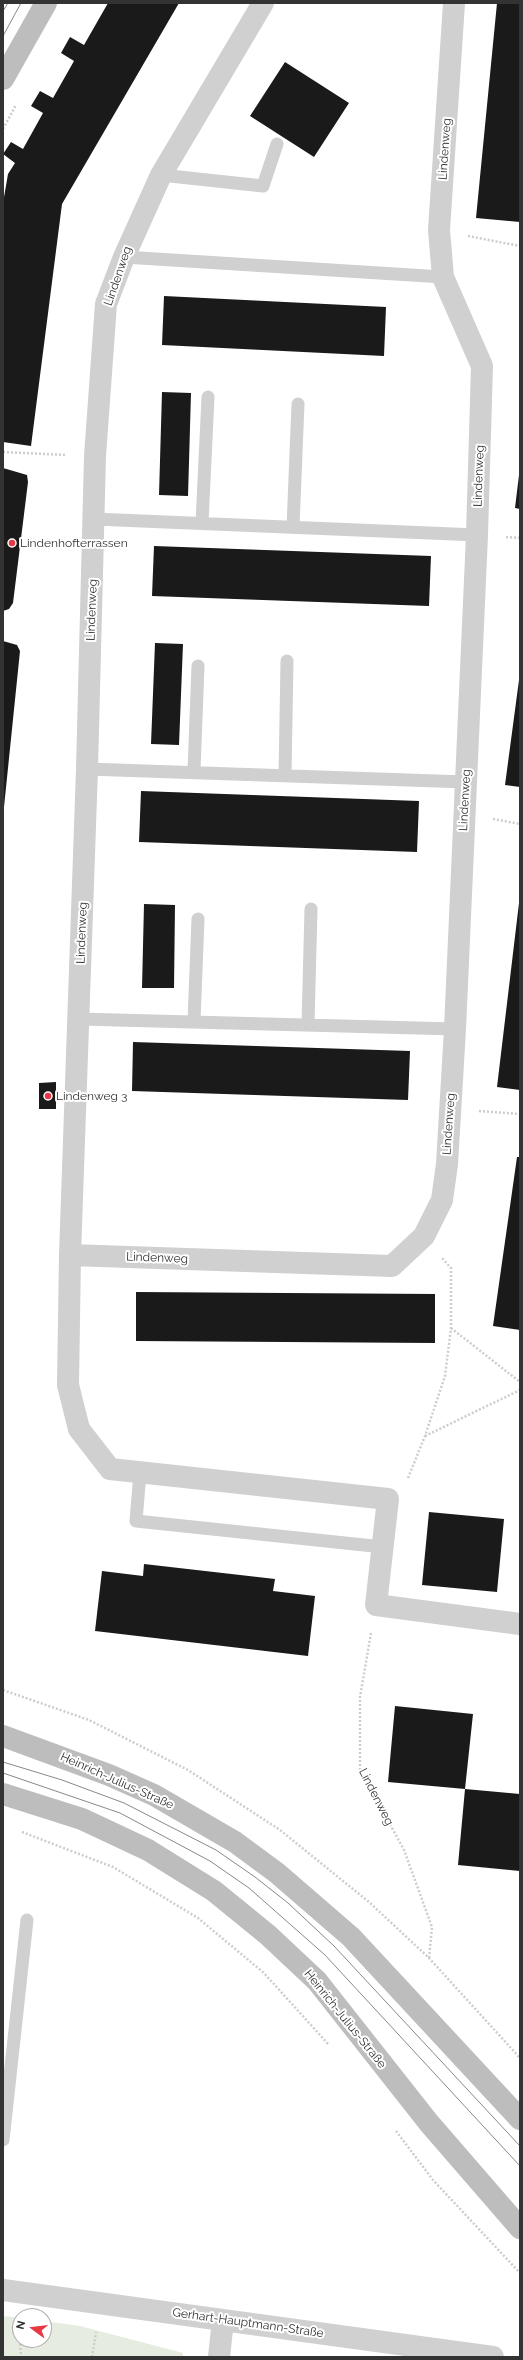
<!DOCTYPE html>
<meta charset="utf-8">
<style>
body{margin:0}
#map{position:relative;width:523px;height:2360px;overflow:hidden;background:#fff;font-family:Raleway,sans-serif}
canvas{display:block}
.frame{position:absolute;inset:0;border:4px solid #333;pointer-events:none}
.north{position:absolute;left:12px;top:2308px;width:40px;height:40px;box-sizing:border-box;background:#fff;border:1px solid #adadad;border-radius:50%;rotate:285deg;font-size:11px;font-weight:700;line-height:16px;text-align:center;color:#333}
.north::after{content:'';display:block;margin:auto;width:14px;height:18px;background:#e63946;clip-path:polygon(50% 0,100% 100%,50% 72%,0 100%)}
</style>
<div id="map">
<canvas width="523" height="2360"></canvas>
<div class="frame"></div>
<div class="north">N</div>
</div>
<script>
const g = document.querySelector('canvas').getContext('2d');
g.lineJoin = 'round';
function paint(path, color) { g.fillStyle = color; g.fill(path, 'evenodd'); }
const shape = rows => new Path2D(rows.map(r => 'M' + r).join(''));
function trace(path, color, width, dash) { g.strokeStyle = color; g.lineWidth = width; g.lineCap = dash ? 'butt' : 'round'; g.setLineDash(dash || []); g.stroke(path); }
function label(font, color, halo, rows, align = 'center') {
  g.font = font + ' Raleway,sans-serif'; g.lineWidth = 4; g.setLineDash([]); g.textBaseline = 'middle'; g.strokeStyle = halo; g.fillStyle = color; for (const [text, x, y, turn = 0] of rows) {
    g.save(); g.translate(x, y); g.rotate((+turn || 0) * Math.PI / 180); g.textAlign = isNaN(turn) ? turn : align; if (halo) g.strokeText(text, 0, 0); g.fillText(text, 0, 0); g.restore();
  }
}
const green = shape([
 [3,2316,20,2318,20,2340,44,2340,44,2321,80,2326,183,2353,183,2357,3,2357]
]);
const building = shape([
 [108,3,179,3,62,204,31,446,3,442,3,203,8,174,15,163,3,154,11,142,23,149,43,113,31,106,40,91,53,98,74,61,61,53,70,37,84,45],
 [497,3,520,3,520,222,476,218],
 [285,62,349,103,314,157,250,116],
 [164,296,386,307,384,356,162,345],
 [162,392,191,393,188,496,159,495],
 [3,468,27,475,28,482,13,603,9,609,3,611],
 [519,475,520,475,520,509,515,508],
 [154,546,431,556,429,606,152,596],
 [3,641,17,645,20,651,4,807],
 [155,643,183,644,179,745,151,744],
 [519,680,520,680,520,787,505,785],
 [141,791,419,801,417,852,139,842],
 [519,903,520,903,520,1090,497,1087],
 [144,904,175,905,174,988,142,988],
 [133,1042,410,1051,408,1100,132,1091],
 [56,1082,56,1109,39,1109,39,1083],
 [517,1157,520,1157,520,1330,493,1326],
 [136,1292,435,1294,435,1343,136,1341],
 [429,1512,504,1519,497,1592,422,1585],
 [144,1564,275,1579,273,1591,315,1596,308,1656,95,1631,102,1571,143,1576],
 [395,1706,473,1714,465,1789,520,1794,520,1871,458,1865,465,1789,388,1782]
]);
const path = shape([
 [3,129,16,105],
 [468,236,520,246],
 [3,452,66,455],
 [506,537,520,538],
 [493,819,520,824],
 [479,1111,520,1114],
 [451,1328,520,1382],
 [425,1436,520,1390],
 [408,1478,425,1436,445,1376,451,1328,451,1268,442,1258],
 [371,1633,360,1697,360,1769,404,1850,432,1927,429,1958],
 [3,1690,89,1720,188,1770,280,1830,369,1902,429,1958,520,2058],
 [22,1832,113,1867,198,1918,264,1973,329,2045],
 [396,2131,433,2180,520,2273],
 [19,2321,20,2338],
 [20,2340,21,2357],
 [92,2357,96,2332]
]);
const lane = shape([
 [161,175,263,186,277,144],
 [124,257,443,277],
 [94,519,477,535],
 [202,523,208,397],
 [293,527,298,404],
 [87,769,466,782],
 [194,771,198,666],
 [285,775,287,661],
 [79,1019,455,1029],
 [194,1021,198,919],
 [308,1024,311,909],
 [140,1473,136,1521,383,1547],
 [3,2140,27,1920]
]);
const street = shape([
 [263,3,161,175,124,257,106,304,95,456,87,769,70,1255,68,1385,79,1429,110,1469,388,1499,376,1605,520,1624],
 [70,1255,392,1266,424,1236,442,1200,447,1164,455,1029,477,535,482,366,443,277,439,230,454,3],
 [3,2290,493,2357],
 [219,2357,223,2320]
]);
const secondary = shape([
 [3,79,46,3],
 [3,1736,109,1775,154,1795,235,1842,277,1873,351,1937,520,2119],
 [3,1794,82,1819,148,1850,214,1891,268,1935,317,1981,429,2123,520,2228]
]);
const tram = shape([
 [3,11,8,3],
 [3,36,21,3],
 [3,1762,62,1780,124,1803,216,1850,255,1877,288,1903,334,1946,520,2146],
 [3,1773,120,1813,210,1861,249,1888,325,1955,520,2166]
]);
const markers = [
 [12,543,4,"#e63946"],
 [48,1096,4,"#e63946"]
];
const streetNames = [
 ["Lindenweg",445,149,-86],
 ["Lindenweg",118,276,-71],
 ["Lindenweg",479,476,-88],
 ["Lindenweg",92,610,-88],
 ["Lindenweg",465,800,-87],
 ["Lindenweg",82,933,-88],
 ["Lindenweg",449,1124,-86],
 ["Lindenweg",157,1258,2],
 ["Heinrich-Julius-Straße",117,1781,24],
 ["Lindenweg",376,1797,63],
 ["Heinrich-Julius-Straße",345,2019,51],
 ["Gerhart-Hauptmann-Straße",248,2323,8]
];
const poiNames = [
 ["Lindenhofterrassen",20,543],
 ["Lindenweg 3",56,1096]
];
paint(green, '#e6ecdf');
paint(building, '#1a1a1a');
trace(path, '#cdcdcd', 2.5, [2, 2]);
trace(lane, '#d0d0d0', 13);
trace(street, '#d0d0d0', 22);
trace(secondary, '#bdbdbd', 22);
trace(tram, '#888', 1);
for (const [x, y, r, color] of markers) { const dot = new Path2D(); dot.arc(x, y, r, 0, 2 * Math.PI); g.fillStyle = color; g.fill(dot); trace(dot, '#fff', 1.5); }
label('12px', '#333', '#fff', streetNames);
label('12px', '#333', '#fff', poiNames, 'left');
</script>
